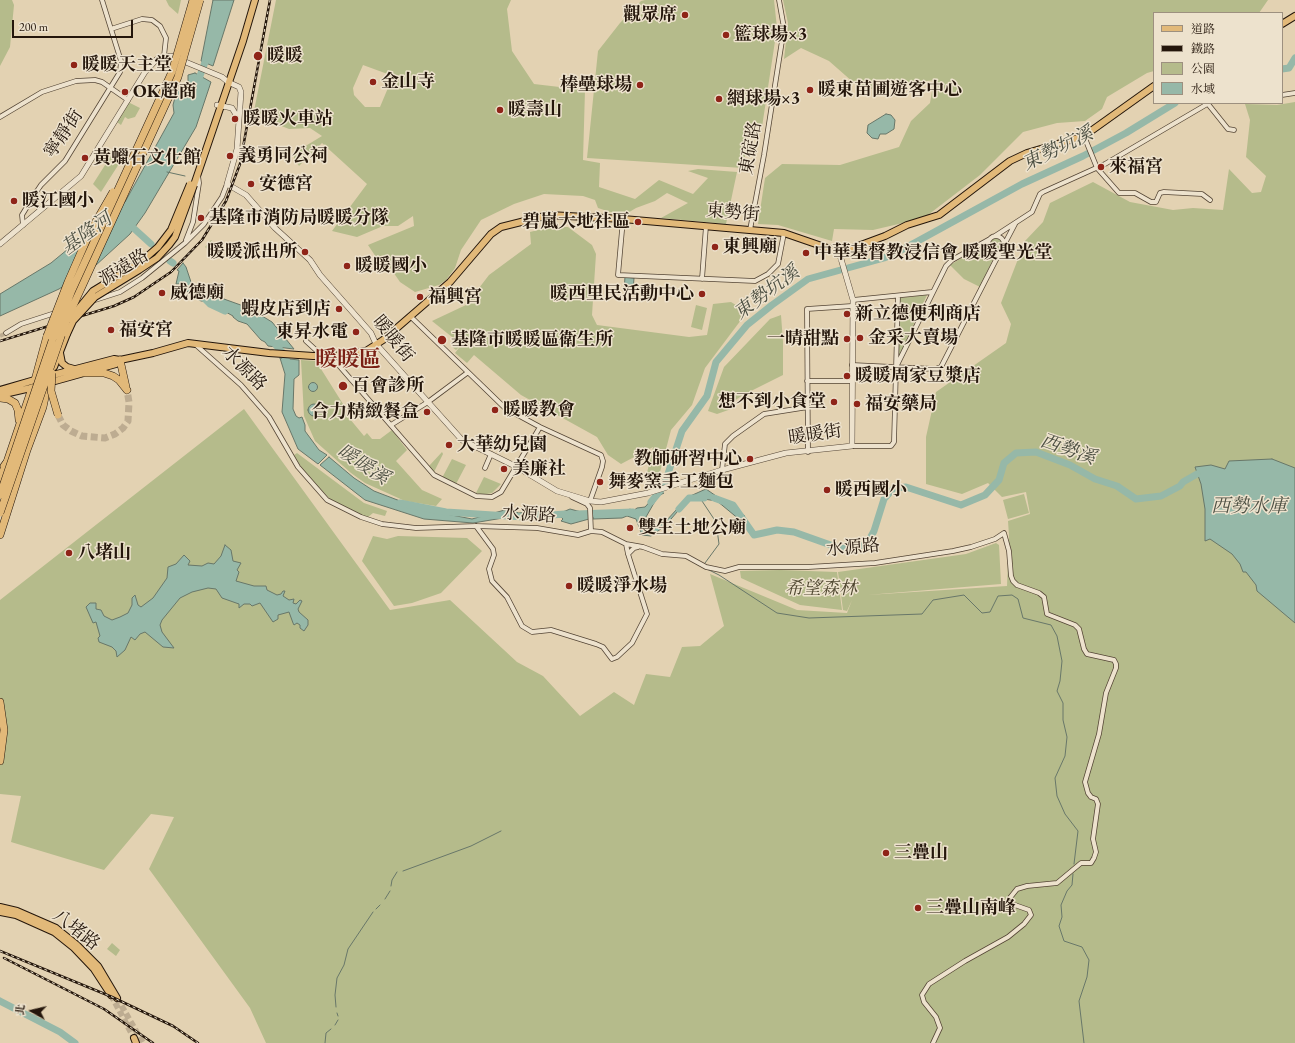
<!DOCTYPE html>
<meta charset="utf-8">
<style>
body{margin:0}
#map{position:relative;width:1295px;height:1043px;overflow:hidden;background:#e3d2b2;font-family:"EB Garamond","Noto Serif TC",serif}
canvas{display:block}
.legend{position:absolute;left:1153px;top:12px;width:130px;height:92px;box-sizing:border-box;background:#ede2cd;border:1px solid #9d907f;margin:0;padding:5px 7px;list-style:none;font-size:12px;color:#24160b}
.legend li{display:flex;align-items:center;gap:8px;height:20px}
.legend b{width:20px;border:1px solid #9d907f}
.north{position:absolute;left:12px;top:991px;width:40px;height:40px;-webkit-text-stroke:3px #ede2cd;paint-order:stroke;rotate:278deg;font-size:11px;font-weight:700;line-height:16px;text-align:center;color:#24160b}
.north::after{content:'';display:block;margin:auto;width:14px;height:18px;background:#24160b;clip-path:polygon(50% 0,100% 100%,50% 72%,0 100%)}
.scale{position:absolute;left:12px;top:20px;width:121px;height:18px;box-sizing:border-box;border:2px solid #24160b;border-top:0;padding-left:5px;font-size:12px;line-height:14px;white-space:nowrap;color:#24160b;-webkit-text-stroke:3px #ede2cd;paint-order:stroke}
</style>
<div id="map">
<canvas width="1295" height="1043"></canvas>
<ul class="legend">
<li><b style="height:5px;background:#e2b979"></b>道路</li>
<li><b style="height:5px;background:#24160b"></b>鐵路</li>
<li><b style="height:11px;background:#b5bb8b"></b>公園</li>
<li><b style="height:11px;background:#96b8a8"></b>水域</li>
</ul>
<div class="north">北</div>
<div class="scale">200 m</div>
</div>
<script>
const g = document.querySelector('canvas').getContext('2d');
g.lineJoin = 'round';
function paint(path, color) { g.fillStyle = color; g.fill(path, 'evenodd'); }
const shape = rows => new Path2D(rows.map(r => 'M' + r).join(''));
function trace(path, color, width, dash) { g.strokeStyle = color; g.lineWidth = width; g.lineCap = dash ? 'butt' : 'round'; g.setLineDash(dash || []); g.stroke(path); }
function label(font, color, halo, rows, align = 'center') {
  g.font = font + ' "EB Garamond","Noto Serif TC",serif'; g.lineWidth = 3; g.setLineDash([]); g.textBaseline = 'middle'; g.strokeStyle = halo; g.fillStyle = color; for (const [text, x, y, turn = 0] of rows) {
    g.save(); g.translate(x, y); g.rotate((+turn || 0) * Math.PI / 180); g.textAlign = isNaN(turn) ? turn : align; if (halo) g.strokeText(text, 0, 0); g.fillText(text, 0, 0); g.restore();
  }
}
const green = shape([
 [0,0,12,0,14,5,10,47,0,66],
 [166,0,181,0,178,14,169,6],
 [276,0,511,0,507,9,512,51,534,84,585,90,583,160,600,163,599,187,635,199,659,180,693,194,708,178,688,171,698,169,737,172,726,224,661,218,688,203,667,193,655,201,636,208,626,214,610,212,598,208,595,200,583,196,544,194,514,204,481,220,461,250,455,268,446,280,439,285,415,292,400,282,389,266,380,263,368,245,414,226,413,216,398,226,383,226,357,237,332,231,367,184,322,143,299,166,294,158,294,153,322,136,310,128,289,129,259,117,254,111],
 [363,65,393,76,380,107,365,107,354,95,353,88],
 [645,0,774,0,777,28,762,127,750,126,743,168,587,158,598,51,620,23,641,1],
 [783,0,1268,0,1259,13,1154,13,1154,71,1147,73,1107,97,1102,109,1085,121,1057,123,1023,132,980,175,924,218,873,230,834,229,832,241,778,225,758,224,765,178,782,164,840,165,899,147,911,121,930,103,934,80,862,90,829,61,801,48,784,59,788,23],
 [128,102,140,108,135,117,128,119,125,117,121,125,117,122],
 [1295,102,1295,1043,266,1043,250,1008,149,869,174,817,151,814,104,870,11,842,21,796,0,794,0,600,244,409,390,610,450,600,517,662,543,676,580,716,614,692,634,705,646,674,670,677,682,647,700,646,724,626,710,574,797,610,847,613,852,600,847,611,843,610,838,572,966,554,996,543,999,545,1001,584,867,595,1007,586,1009,536,1008,521,1030,514,1026,492,1002,497,988,483,962,494,926,484,926,437,936,392,1006,343,1011,324,1001,303,1025,241,1043,222,1050,203,1093,182,1130,202,1173,210,1193,208,1223,210,1229,169,1252,193,1261,192,1266,176,1246,157,1250,120,1245,104,1277,105],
 [114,151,124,156,101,192,93,184],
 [550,227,568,227,592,245,596,254,592,315,597,325,689,337,707,335,713,304,731,302,747,312,705,368,692,405,671,430,660,472,648,485,647,473,653,447,621,464,608,455,597,437,521,395,474,355,467,363,455,353,462,344,456,350,452,347,457,341,432,321,466,305,489,275,531,244,530,232],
 '990.5 244a5.5 5.5 0 1 1 11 0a5.5 5.5 0 1 1-11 0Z',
 [211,240,223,251,217,258,205,247],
 [982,246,986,247,995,255,980,287,964,279,950,265],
 [927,295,898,359,900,298],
 [696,305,707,308,702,330,691,327],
 [781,315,783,342,783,375,743,395,731,403,734,408,717,414,708,411,724,367,770,319],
 [301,360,316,361,343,404,340,407,364,436,367,433,372,439,380,439,392,430,407,450,396,461,422,490,442,499,436,506,405,501,365,483,351,473,315,441,304,416],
 [442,452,443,454,434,472,429,466],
 [297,453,364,503,387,511,385,516,373,513,367,518,332,501,305,474,294,455],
 [452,459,466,465,456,484,442,478],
 [484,477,501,484,492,493,482,495,476,493],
 [1024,494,1029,513,1008,519,1003,500],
 [373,536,387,539,398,536,467,538,482,551,441,593,412,603,394,606,362,561],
 [780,570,837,572,842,610,800,605,741,578,740,571],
 [112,943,120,950,116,956,107,949]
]);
const water = shape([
 [213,0,234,0,213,66,201,61,213,0],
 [195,73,211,82,196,127,145,213,130,234,95,266,59,289,0,316,0,294,51,263,125,202,174,113,173,105,177,90,188,86,188,75,195,73],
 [886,114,891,115,895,120,894,129,886,134,880,134,878,139,872,138,867,133,868,125,886,114],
 [183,263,186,267,191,282,210,294,249,308,272,322,294,349,268,346,265,342,261,340,247,324,238,321,233,317,233,316,206,301,201,301,192,296,180,284,176,284,179,271,177,270,183,263],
 [625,277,634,278,633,291,624,291,625,277],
 [280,358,299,360,299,375,294,379,293,409,296,416,299,418,302,417,305,425,305,431,319,450,327,455,318,464,298,449,282,412,285,374,280,358],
 '308.5 387a4.5 4.5 0 1 1 9 0a4.5 4.5 0 1 1-9 0Z',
 '308 410a6 6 0 1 1 12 0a6 6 0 1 1-12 0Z',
 [329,457,354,478,374,491,421,509,472,519,512,508,518,513,542,511,544,514,553,516,570,509,589,514,589,519,571,524,561,521,563,519,561,517,548,518,541,514,531,514,522,519,505,513,503,518,473,523,424,519,365,500,320,465,329,457],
 [1272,459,1295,468,1295,623,1257,591,1256,585,1246,572,1243,572,1240,564,1232,554,1210,539,1205,541,1205,509,1201,484,1195,467,1211,465,1225,469,1229,461,1272,459],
 [706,489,745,516,740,520,717,501,690,497,665,526,651,536,642,535,636,519,627,516,622,518,593,519,593,514,622,514,630,509,633,511,637,508,645,507,655,496,664,493,658,496,642,524,650,528,658,526,666,521,688,497,706,489],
 [225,545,231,550,233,561,241,563,237,570,239,572,236,581,254,586,266,586,267,590,277,595,281,594,283,591,285,591,283,596,289,600,294,599,293,603,296,604,300,600,302,601,298,609,299,612,308,620,308,625,304,631,300,628,300,625,297,623,294,625,293,623,289,612,278,615,278,619,273,622,260,603,252,606,250,604,244,604,239,608,239,604,222,598,216,589,208,588,192,592,180,598,162,620,160,625,162,632,174,648,163,647,145,632,140,634,135,640,131,637,125,650,117,657,116,651,112,647,99,642,98,638,100,636,96,622,93,623,86,607,90,603,96,603,96,609,101,610,104,616,112,620,120,617,128,613,132,605,132,598,135,595,138,605,141,607,153,598,167,578,168,567,176,564,184,555,190,561,188,565,202,566,208,563,214,564,221,556,225,545]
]);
const stream = shape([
 [167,172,185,176],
 [700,498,716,522,719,544,705,563],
 [707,569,719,575,777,613,809,618,922,614,933,600,964,595,982,613,990,612,998,596,1012,595,1018,599,1023,618,1051,625,1057,636,1062,661,1060,681,1057,691,1063,703,1063,720,1067,737,1065,756,1055,778,1057,796,1065,814,1078,831,1074,864],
 [403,871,471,846,501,831],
 [1073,874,1072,885,1067,891,1061,905,1062,917,1059,926,1064,941,1082,947,1089,960,1087,977,1079,1001,1084,1043],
 [391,886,392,880,397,872],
 [385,899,390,891],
 [376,909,380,905],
 [336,1007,335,995,337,978,344,965,348,949,373,912],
 [337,1013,338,1016],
 [335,1025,338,1020],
 [325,1043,326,1033,331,1029]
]);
const river = shape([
 [1282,69,1289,68,1295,58],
 [197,84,208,54],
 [129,224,151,244],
 [170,261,173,263],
 [200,294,210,304,225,311],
 [272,341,284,354,289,367],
 [714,498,733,505,754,535,777,530,794,532,839,548,850,548,867,544,874,531,884,499,894,488,906,487,961,505,985,495,999,480,1004,463,1016,453,1036,452,1070,465,1095,479,1117,486,1136,499,1161,496,1180,486,1183,482,1197,474],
 [651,502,664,486,682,431,707,396,716,362,747,325,772,305,808,279,884,258,896,253,1022,184,1083,156,1126,133,1175,103],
 [400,503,446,512,524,517,565,514],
 [679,509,689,498,704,498],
 [577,514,633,512],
 [639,514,643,524,648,528,654,528],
 [0,1001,60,1032,75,1043]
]);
const minorTunnel = shape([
 [0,336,6,333]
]);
const primaryTunnel = shape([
 [111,995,134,1038],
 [117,998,143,1043]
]);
const trunkTunnel = shape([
 [58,415,63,425,71,431,82,436,105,438,115,434,123,428,128,421,129,402,127,390]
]);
const minor = shape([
 [102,0,111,29,142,19,152,20,160,26,166,38,164,56],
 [1282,95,1295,93],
 [1208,104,1228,129,1234,130],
 [0,117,42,92,76,81,95,80,102,82,128,100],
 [1084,136,1097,168,1119,193,1135,193,1151,202,1156,202,1160,193,1164,192,1202,194,1210,200],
 [623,219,618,275,755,281,768,274,778,264,784,233],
 [23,225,22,215,33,197,41,185,65,161,120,72,121,61,111,29],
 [750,230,764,155,784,28,779,0],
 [995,236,1032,212,1040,194,1043,192,1105,164,1209,103],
 '988 244a8 8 0 1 1 16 0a8 8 0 1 1-16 0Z',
 [186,240,193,222,199,183,198,175],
 [1004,245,1015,224],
 [702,279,706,226],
 [853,300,932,292],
 [92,301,120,292,142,278,185,243,204,224,222,197,227,184],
 [410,316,505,408,540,427,601,455,603,461,602,467,590,501],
 [6,333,21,324,55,313],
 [306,341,318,352,329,356,335,361,434,475,476,496,492,497,501,492,540,427],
 [196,345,241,385,269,417,298,467,327,500,361,517,382,524,416,528,476,526,537,528,578,535,591,531,602,532,626,544,643,547,662,554,686,556,706,567,725,571,739,567,808,567,875,563,953,551,971,547,995,539,1004,533,1009,551,1011,576,1013,581,1017,585,1039,593,1044,597,1047,614,1075,625,1079,629,1084,649,1087,654,1114,660,1116,664,1116,668,1106,693,1099,734,1085,782,1088,793,1091,797,1096,799,1098,804,1093,839,1096,852,1094,858,1091,863,1081,863,1057,883,1027,886,1017,889,1009,899,1012,904,1029,910,1031,915,1024,924,1008,937,965,961,929,984,922,995,924,1002,936,1017,940,1028,933,1043],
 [852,365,935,369,941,367,1001,250],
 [897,365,946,266,952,260,990,239],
 [807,381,852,381],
 [391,425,428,402,467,373],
 [852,446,891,446,894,442,898,296],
 [808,452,807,309,852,306],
 [485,468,491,454],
 [722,470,725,444,733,436,764,414,808,407],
 [572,497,587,504,590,508,591,531],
 [476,526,493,549,494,555,489,569,492,581,507,597,522,626,532,632,551,630,596,644,603,647,612,659,617,657,632,643,647,614,628,554,626,544],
 [628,554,634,548,638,547]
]);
const tertiary = shape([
 [217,105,232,108,238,118],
 [0,244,81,176,145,72,156,60,160,57,171,56,222,77,228,82,239,87,241,92,237,149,227,184,246,195,275,228,310,260,320,275,371,333,376,344,462,440,517,467,557,491,590,501,601,502,648,493,722,470,786,453,852,446,853,300,839,252]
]);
const primary = shape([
 [1282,24,1295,16],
 [194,185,243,41,255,0],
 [60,353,62,363,67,367,74,369],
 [54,367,67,334],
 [49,376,114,359,120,360,153,353,188,343,269,353,313,356,334,356,366,351,383,340,450,282,491,234,501,227,549,215,623,219,784,233,839,252,850,249,885,236,907,225,939,215,1010,161,1027,153,1084,136,1154,86],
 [48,383,116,364,120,360],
 [0,390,38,379],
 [0,395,35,387],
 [0,907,17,911,56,928,77,945,98,966,117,998],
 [0,912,16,915,54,932,74,948,94,969,111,995],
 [134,1038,136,1043]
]);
const trunk = shape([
 [120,360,126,387],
 [85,373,104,373,113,376,119,380,127,390],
 [35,380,47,336],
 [0,398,8,399,15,403,18,410,19,420],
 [4,466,7,462,32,388],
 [0,535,27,450,43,407,48,383],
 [0,702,4,730,0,761]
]);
const motorway = shape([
 [0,478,7,462]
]);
const rail = shape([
 [0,341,114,306,134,297,171,272,202,240,226,201,240,164,270,0],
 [0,951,112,997,173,1026,198,1043],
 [4,958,104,1009,153,1043]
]);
const primaryBridge = shape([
 [70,319,93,291,142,261,158,247,171,230,190,184],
 [67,334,73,321,95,297,139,270,157,258,169,245,175,237,194,185]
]);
const trunkBridge = shape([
 [47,336,68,282,90,232,113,192],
 [52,373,51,391,58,415],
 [0,495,53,338,72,290,172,72,193,0],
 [0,513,67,319,178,77,200,0]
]);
const markers = [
 [685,15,4,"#8f2418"],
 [726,35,4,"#8f2418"],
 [258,56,5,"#8f2418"],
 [74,65,4,"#8f2418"],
 [373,82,4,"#8f2418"],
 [640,85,4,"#8f2418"],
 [810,90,4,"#8f2418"],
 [125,92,4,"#8f2418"],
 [719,99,4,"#8f2418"],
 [500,110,4,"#8f2418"],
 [235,119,4,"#8f2418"],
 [230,156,4,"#8f2418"],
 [85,158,4,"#8f2418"],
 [1101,167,4,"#8f2418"],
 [251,184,4,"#8f2418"],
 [14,201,4,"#8f2418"],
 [201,218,4,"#8f2418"],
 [638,222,4,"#8f2418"],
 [715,247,4,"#8f2418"],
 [305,252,4,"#8f2418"],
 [806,253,4,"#8f2418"],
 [347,266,4,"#8f2418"],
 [162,293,4,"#8f2418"],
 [702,294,4,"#8f2418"],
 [420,297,4,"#8f2418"],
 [339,309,4,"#8f2418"],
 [847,314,4,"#8f2418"],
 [111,330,4,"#8f2418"],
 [356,332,4,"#8f2418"],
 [860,338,4,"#8f2418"],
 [847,339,4,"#8f2418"],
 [442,340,5,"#8f2418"],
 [847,376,4,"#8f2418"],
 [343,386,5,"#8f2418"],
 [834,402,4,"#8f2418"],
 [857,404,4,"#8f2418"],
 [495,410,4,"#8f2418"],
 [427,412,4,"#8f2418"],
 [449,445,4,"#8f2418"],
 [750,459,4,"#8f2418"],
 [504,469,4,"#8f2418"],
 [600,482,4,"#8f2418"],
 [827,490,4,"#8f2418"],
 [630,528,4,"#8f2418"],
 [69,553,4,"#8f2418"],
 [569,586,4,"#8f2418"],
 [886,853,4,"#8f2418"],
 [918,908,4,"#8f2418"]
];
const poiNames = [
 ["觀眾席",677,15,"right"],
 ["籃球場×3",734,35],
 ["暖暖",267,56],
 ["暖暖天主堂",82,65],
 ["金山寺",381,82],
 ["棒壘球場",632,85,"right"],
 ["暖東苗圃遊客中心",818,90],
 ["OK超商",133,92],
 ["網球場×3",727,99],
 ["暖壽山",508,110],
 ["暖暖火車站",243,119],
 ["義勇同公祠",238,156],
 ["黃蠟石文化館",93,158],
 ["來福宮",1109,167],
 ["安德宮",259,184],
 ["暖江國小",22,201],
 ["基隆市消防局暖暖分隊",209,218],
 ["碧嵐大地社區",630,222,"right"],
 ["東興廟",723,247],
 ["暖暖派出所",297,252,"right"],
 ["中華基督教浸信會 暖暖聖光堂",814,253],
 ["暖暖國小",355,266],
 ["威德廟",170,293],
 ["暖西里民活動中心",694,294,"right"],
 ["福興宮",428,297],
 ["蝦皮店到店",331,309,"right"],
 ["新立德便利商店",855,314],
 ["福安宮",119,330],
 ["東昇水電",348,332,"right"],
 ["金采大賣場",868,338],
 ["一晴甜點",839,339,"right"],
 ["基隆市暖暖區衛生所",451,340],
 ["暖暖周家豆漿店",855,376],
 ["百會診所",352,386],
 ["想不到小食堂",826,402,"right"],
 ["福安藥局",865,404],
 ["暖暖教會",503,410],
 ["合力精緻餐盒",419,412,"right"],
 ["大華幼兒園",457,445],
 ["教師研習中心",742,459,"right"],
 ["美廉社",512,469],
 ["舞麥窯手工麵包",608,482],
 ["暖西國小",835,490],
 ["雙生土地公廟",638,528],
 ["八堵山",77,553],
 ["暖暖淨水場",577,586],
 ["三疊山",894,853],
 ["三疊山南峰",926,908]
];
const streetNames = [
 ["寧靜街",64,134,-56],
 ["東碇路",751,148,-80],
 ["東勢街",733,213,5],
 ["源遠路",124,268,-31],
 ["暖暖街",393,339,51],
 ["水源路",244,369,45],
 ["暖暖街",815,435,-8],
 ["水源路",529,515,4],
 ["水源路",853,548,-5],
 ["八堵路",76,930,38]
];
const parkNames = [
 ["希望森林",821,589]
];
const waterNames = [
 ["東勢坑溪",1058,149,-26],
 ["基隆河",87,234,-36],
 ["東勢坑溪",767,293,-37],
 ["西勢溪",1068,450,19],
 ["暖暖溪",363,465,33],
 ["西勢水庫",1249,507]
];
const districtNames = [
 ["暖暖區",348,360]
];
paint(green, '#b5bb8b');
paint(water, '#96b8a8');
trace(water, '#687769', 1);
trace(stream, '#687769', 1);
trace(river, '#96b8a8', 7);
trace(minorTunnel, '#bdac91', 4, [4, 2]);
trace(primaryTunnel, '#bdac91', 6, [6, 3]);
trace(trunkTunnel, '#bdac91', 7, [7, 3.5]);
trace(minor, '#544535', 5.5);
trace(tertiary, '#544535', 6);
trace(primary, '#24160b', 8);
trace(trunk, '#24160b', 8);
trace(motorway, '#24160b', 8);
trace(minor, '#ede2cd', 4);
trace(tertiary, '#ede2cd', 5);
trace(primary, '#e2b979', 6);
trace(trunk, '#e2b979', 7);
trace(motorway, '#e2b979', 7);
trace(rail, '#24160b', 2.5);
trace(rail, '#ede2cd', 1, [3]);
trace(primaryBridge, '#24160b', 8, []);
trace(trunkBridge, '#24160b', 8, []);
trace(primaryBridge, '#e2b979', 6);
trace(trunkBridge, '#e2b979', 7);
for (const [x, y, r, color] of markers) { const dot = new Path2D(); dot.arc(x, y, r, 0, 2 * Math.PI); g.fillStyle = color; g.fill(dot); trace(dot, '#ede2cd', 1.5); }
label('bold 18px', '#24160b', '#ede2cd', poiNames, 'left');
label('18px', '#24160b', '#ede2cd', streetNames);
label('italic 18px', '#504831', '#ede2cd', parkNames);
label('italic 19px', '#4c4f42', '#ede2cd', waterNames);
label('bold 22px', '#7a1f14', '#ede2cd', districtNames);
</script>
